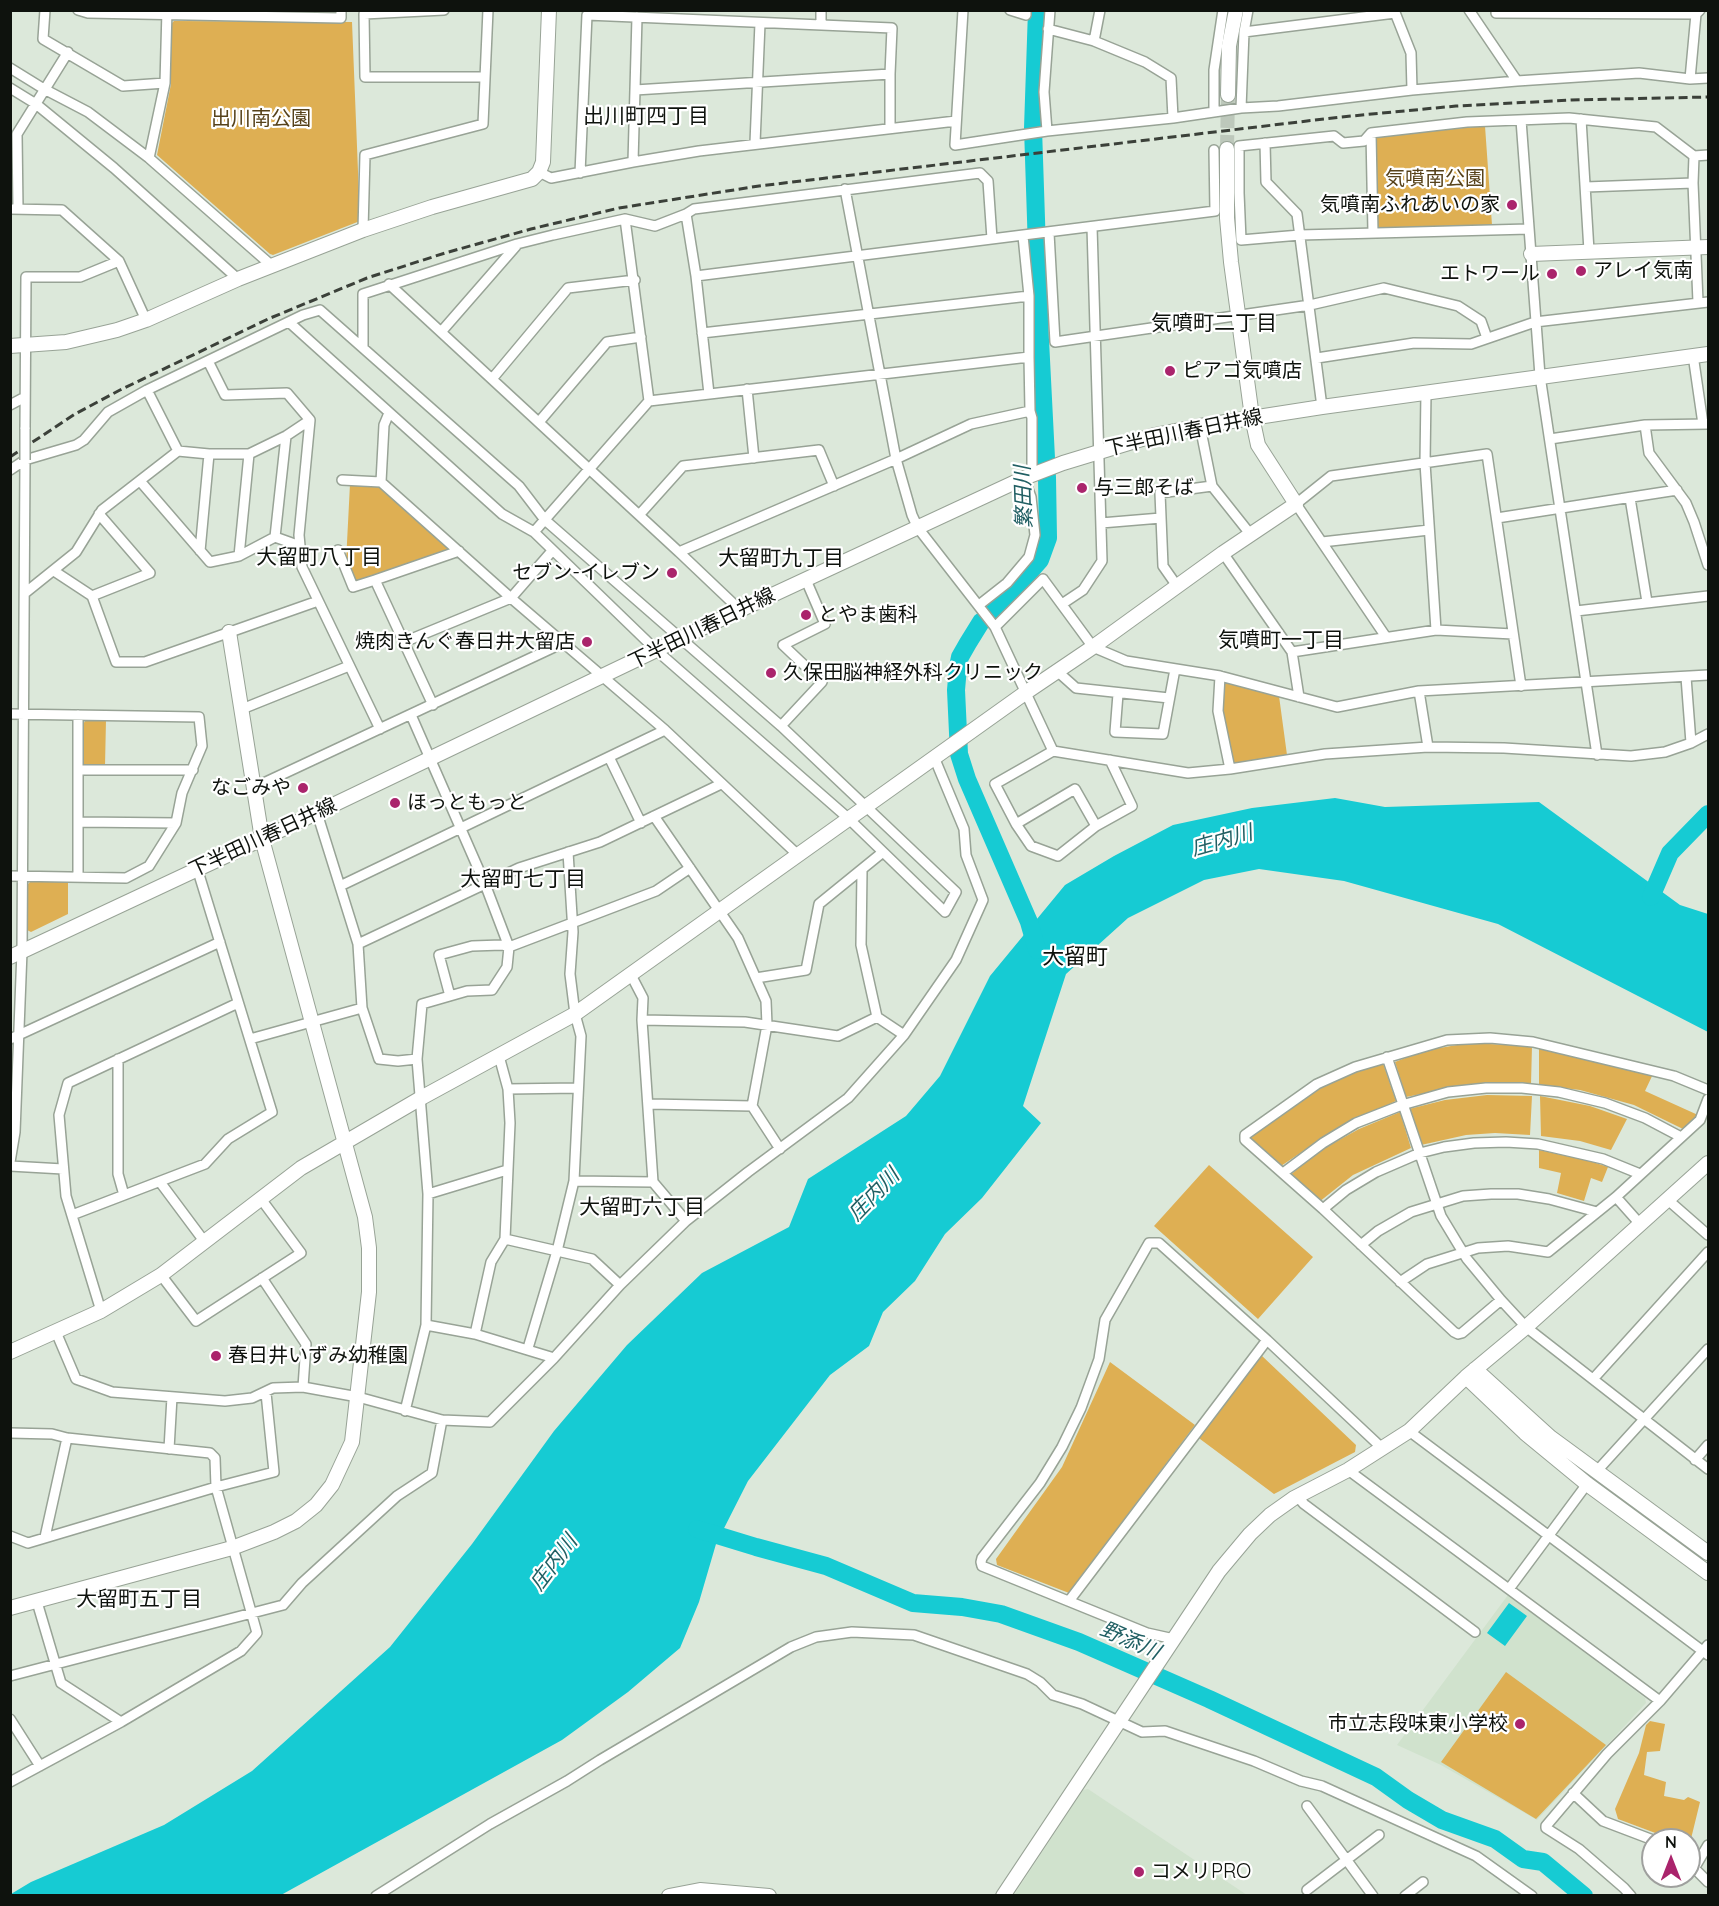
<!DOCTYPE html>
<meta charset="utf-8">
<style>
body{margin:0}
#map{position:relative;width:1719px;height:1906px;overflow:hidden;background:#dce8da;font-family:Quicksand,sans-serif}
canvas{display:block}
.frame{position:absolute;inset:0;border:12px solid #0e120d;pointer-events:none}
.north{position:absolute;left:1641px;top:1828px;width:60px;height:60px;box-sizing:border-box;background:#fff;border:2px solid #9fa09e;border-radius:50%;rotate:0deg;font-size:16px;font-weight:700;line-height:24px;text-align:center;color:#0e120d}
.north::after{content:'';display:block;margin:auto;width:21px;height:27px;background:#aa246c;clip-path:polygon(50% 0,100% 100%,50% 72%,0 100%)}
</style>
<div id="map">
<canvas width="1719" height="1906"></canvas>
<div class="frame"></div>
<div class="north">N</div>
</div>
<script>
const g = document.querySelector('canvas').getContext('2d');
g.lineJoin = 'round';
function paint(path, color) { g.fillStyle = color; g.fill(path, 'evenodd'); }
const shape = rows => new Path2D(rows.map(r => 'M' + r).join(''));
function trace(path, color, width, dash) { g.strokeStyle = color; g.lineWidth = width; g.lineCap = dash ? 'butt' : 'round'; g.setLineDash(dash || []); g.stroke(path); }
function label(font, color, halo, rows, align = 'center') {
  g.font = font + ' Quicksand,"Noto Sans JP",sans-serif'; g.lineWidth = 4.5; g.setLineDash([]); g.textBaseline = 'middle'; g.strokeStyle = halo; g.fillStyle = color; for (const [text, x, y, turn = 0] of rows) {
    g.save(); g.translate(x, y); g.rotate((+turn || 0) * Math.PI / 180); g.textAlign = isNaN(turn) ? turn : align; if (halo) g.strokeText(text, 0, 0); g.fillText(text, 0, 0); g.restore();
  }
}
const built = shape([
 [1508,1595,1645,1698,1646,1703,1537,1820,1441,1765,1397,1745],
 [1088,1789,1247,1895,1014,1895,1083,1790]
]);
const green = shape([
 [174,21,352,22,360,221,273,255,270,254,157,155,171,84,171,24],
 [1485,126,1492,225,1380,228,1377,225,1374,139,1378,136],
 [350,484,375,485,381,488,448,547,447,551,358,583,354,581,346,562],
 [1226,682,1279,696,1287,755,1236,763,1232,761,1220,716,1222,685],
 [86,720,106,720,105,766,85,765,82,762,83,724],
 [31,881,68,881,68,914,31,932,27,930,28,884],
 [1468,1043,1532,1046,1531,1084,1467,1085,1406,1097,1395,1062,1423,1051],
 [1539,1048,1653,1074,1645,1091,1698,1115,1683,1129,1634,1105,1580,1090,1539,1085],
 [1383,1063,1396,1101,1336,1129,1281,1166,1248,1138,1311,1093,1344,1074],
 [1487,1095,1532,1096,1530,1135,1495,1133,1466,1135,1421,1145,1409,1109,1445,1100],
 [1540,1096,1590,1106,1627,1119,1611,1150,1580,1141,1541,1136],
 [1400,1112,1411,1148,1353,1175,1319,1202,1289,1176,1321,1150,1359,1129],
 [1539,1150,1590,1161,1608,1167,1602,1182,1591,1178,1584,1201,1557,1193,1561,1173,1539,1168],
 [1209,1165,1313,1257,1258,1319,1154,1226],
 [1261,1355,1356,1445,1355,1452,1274,1494,1196,1436],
 [1110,1362,1195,1425,1069,1593,997,1565,996,1559,1062,1467],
 [1506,1672,1606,1745,1536,1819,1441,1762],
 [1650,1721,1665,1724,1660,1751,1647,1752,1644,1775,1666,1782,1664,1796,1684,1800,1688,1797,1700,1802,1689,1847,1689,1840,1674,1840,1618,1819,1615,1809,1639,1753,1646,1725]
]);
const water = shape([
 [1335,798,1385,807,1539,802,1680,905,1708,914,1708,1032,1498,924,1344,881,1259,869,1204,880,1128,918,1066,974,1023,1106,1041,1123,982,1198,945,1234,915,1281,883,1312,869,1346,830,1375,748,1481,716,1544,699,1602,680,1648,628,1692,562,1740,281,1895,11,1895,11,1894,31,1882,164,1825,252,1771,390,1647,472,1544,554,1431,627,1345,702,1273,789,1227,808,1179,906,1116,940,1076,990,976,1065,885,1114,856,1173,825,1252,808],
 [1509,1603,1527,1616,1505,1646,1487,1633]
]);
const river = shape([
 [1651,897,1670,853,1708,814],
 [1037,950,1029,922,967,779,959,754,956,690,958,667,960,657,968,643,981,622,994,612,1040,560,1048,538,1047,478,1040,340,1033,128,1037,10],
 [697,1529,756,1547,826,1566,913,1603,962,1607,1001,1614,1079,1642,1209,1699,1376,1777,1408,1800,1442,1820,1495,1839,1523,1859,1543,1862,1584,1896]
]);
const secondaryTunnel = shape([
 [1227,149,1228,95]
]);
const street = shape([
 [45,10,43,39,123,86,165,83],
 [78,10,88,13,341,18,341,10],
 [444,10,364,14,365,77,485,77],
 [963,10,955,145,1047,131,1173,118,1241,108,1278,106,1412,90,1517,81,1639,73,1690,79,1708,78],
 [1010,10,1026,15,1026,10],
 [1394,10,1411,53,1412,90],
 [1469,10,1517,81],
 [1496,13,1696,14],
 [821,25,821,10],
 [1048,29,1094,41,1145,62,1171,78,1173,118],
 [1244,32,1395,13],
 [1094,41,1100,10],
 [10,68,44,89,88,112,149,158,271,265],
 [1690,79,1696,14,1700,10],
 [10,88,36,104,114,168,238,279],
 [635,90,890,74],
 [1241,108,1244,32,1248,10],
 [1214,112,1214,70,1223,10],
 [1581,119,1589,251],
 [1521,120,1540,376,1597,755],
 [1047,131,1044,92,1050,10],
 [1371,133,1373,233],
 [755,143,760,23],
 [1265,143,1266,182,1297,214,1322,407],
 [1694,156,1693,183,1698,302],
 [149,158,165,83,167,10],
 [633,162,637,17],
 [539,172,551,178,633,162,699,151,956,121],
 [580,173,587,15,892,28,890,74,890,128],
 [1586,187,1693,183],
 [845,189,896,459,912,515,918,528,995,627,1053,751,1188,773,1230,769,1325,754,1428,747,1504,748,1631,756,1665,752,1691,743,1708,734],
 [10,209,62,210,119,261,146,320],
 [18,209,17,134,68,52],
 [625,219,649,401],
 [1529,229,1300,235,1241,240,1239,193,1239,146,1334,136,1343,143,1364,141,1371,133,1467,122,1569,118,1656,127,1694,156,1708,155],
 [363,230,365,155,483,124,488,10],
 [1049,233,1055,342,1310,305,1384,288,1458,306,1481,321,1487,338],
 [1023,236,1029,296,1029,357,1030,411,1032,418,1032,475],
 [696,276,1215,211,1214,150],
 [389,284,679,552,896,459,971,424,1030,411],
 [441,332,516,246],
 [702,333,1029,296],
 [363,347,363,294,517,244,553,235,625,219,655,226,686,214],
 [1693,355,1703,424],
 [1317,358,1414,343,1471,344,1535,322,1708,302],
 [208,361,225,395,287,393,310,420,299,535,302,567,380,729],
 [492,379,568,288,635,280],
 [747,389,754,458],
 [147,390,178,451,209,454,249,454,286,436,310,420],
 [1426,392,1425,463,1436,630],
 [709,394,696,276,686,214,694,209,980,173,988,181,992,239],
 [10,405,25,397],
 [539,422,607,342,641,337],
 [1645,425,1649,453,1686,503,1694,522,1708,565],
 [1200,426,1212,486,1251,535],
 [25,429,26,277,80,277,119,261],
 [1550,439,1645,425,1708,424],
 [10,470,25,460,76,445,84,440,108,412,147,390,303,315,320,310,519,486,545,520,781,726,956,892,945,912,848,818,656,650,534,532,502,514,290,323],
 [342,480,381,482,511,598,665,730,798,855],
 [140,481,210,562,239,556,275,537,300,546],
 [381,482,384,425,389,413],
 [1630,498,1647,602],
 [640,514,683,466,819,450,834,486],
 [1497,518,1677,490],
 [1101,523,1161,518],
 [534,532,649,401,1029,357],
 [275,537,286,436],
 [1322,542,1429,530],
 [338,550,353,587,375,580],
 [200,551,209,454],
 [679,552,740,610],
 [1223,553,1292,652,1299,697],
 [239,556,249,454],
 [54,571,92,596,116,662,145,662,318,601],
 [1177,586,1163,566,1160,493,1212,486],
 [25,593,76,552,102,510,178,451],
 [92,596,150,573,99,514],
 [1062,604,1083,590,1102,561,1092,227],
 [979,605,1007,583,1029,557,1035,535,1031,497,1024,478],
 [1576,611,1708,596],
 [995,627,1043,579,1093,647,1126,661,1220,676,1337,707,1419,691,1708,675],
 [1386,637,1296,504,1331,476,1487,454,1521,686],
 [404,642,511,598,552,551],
 [1292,652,1436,630,1513,634],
 [1057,671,1076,688,1169,698],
 [1220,676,1218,711,1230,769],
 [1686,677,1691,743],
 [1419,691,1428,747],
 [1118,694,1115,732,1163,734,1175,669],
 [433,705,375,580,459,551],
 [242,709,349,666],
 [10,714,199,717,202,746,182,793,176,823,149,866,126,878,10,876],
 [781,726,822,682,783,645,825,624,806,580],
 [1053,751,995,784,1016,824,1031,846,1058,856,1096,826,1132,806,1110,760],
 [609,757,641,823],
 [79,770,193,770],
 [253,788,563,643],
 [317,813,358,944,362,1008,379,1059,398,1061,417,1059],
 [654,816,738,938,766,1001,767,1025,752,1106,780,1149],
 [79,822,176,823],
 [1016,824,1075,789,1096,826],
 [862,871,861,945,877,1017,904,1035],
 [78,877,78,715],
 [340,886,665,730],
 [358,944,519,868,600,842,721,784],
 [631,975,643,998,642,1020,653,1182,686,1221],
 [756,978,806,970,819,904,883,852],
 [450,996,439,955,472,946,502,945,509,947,656,891,690,868],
 [642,1020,745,1022,838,1036,877,1017],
 [10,1039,220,942],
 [250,1039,362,1008],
 [1387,1057,1441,1216,1467,1259,1501,1300,1526,1327,1708,1469],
 [118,1059,118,1174,124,1195],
 [508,1089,578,1088],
 [649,1104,752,1106],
 [10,1162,15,1132,22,951,25,460],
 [10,1166,63,1169],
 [1283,1173,1323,1143,1356,1123,1402,1105,1448,1092,1486,1088,1522,1088,1559,1092,1605,1103,1645,1118,1681,1137],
 [574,1181,653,1182],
 [160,1182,204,1241],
 [428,1194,507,1170],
 [1616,1197,1640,1224],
 [1668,1200,1708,1235],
 [1323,1209,1346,1190,1376,1172,1420,1153,1444,1147,1474,1143,1506,1142,1538,1144,1603,1159,1640,1174],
 [72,1215,205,1164,228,1139,272,1112,197,868],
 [505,1239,592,1259,620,1285],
 [1361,1245,1378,1231,1411,1212,1463,1196,1491,1194,1518,1194,1549,1199,1597,1212],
 [161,1275,196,1321,301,1253,261,1199],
 [262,1278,306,1344,303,1387],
 [1400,1282,1427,1264,1478,1248,1508,1246,1548,1252,1616,1197,1700,1120,1708,1099],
 [1501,1300,1462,1333,1458,1334,1454,1332,1323,1209,1245,1140,1245,1135,1317,1084,1355,1067,1447,1040,1490,1038,1533,1042,1674,1076,1708,1090],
 [101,1311,66,1196,59,1115,68,1083,238,1003],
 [426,1325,475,1334,554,1358,620,1285,686,1221,748,1172,848,1098,904,1035,956,960,983,900,966,855,964,829,934,757],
 [56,1332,76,1379,112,1392,225,1401,252,1398,273,1388,303,1387,358,1397,442,1420,490,1422,554,1358],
 [475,1334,491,1262,505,1239,510,1123,508,1089,499,1056],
 [528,1348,557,1251,574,1181,581,1036,575,1014,570,974,573,932,568,852],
 [1594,1378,1708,1252],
 [405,1411,426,1325,428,1194,417,1059,422,1004,467,991,492,990,507,967,509,947,485,884,411,715],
 [1409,1431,1708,1655],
 [10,1433,52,1434,67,1438,210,1453,215,1458,216,1487,257,1633,241,1651,121,1722,10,1782],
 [169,1449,172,1397],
 [1695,1460,1708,1445],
 [1348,1470,1660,1701],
 [1596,1472,1708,1349],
 [1297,1496,1304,1504,1475,1632],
 [10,1536,28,1543,216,1487,274,1472,266,1393],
 [45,1537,67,1438],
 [1509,1589,1587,1484],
 [1069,1601,1267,1340],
 [37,1602,61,1683,121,1722],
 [1174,1639,1147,1633,982,1566,981,1562,982,1558,1040,1483,1062,1447,1081,1408,1099,1359,1105,1320,1149,1243,1159,1243,1267,1340,1383,1449],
 [10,1676,283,1605,302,1583,397,1496,432,1473,442,1420],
 [10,1719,40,1766],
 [1573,1793,1603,1821,1653,1840],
 [1307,1806,1373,1896],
 [1689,1863,1708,1882],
 [1695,1867,1708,1845],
 [1307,1890,1379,1835],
 [376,1896,490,1824,567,1781,600,1760,791,1647,816,1637,852,1632,914,1635,1027,1674,1040,1682,1053,1695,1082,1704,1142,1732,1165,1731,1254,1761,1301,1781,1322,1786,1476,1856,1532,1896],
 [1405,1896,1423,1882],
 [1631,1896,1624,1888,1579,1849,1546,1828,1546,1826,1607,1754,1660,1701,1708,1645]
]);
const secondary = shape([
 [1228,95,1229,46,1236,10],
 [1531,254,1708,247],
 [10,346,66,342,117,330,146,320,238,279,363,230,432,207,532,179,539,172,543,162,549,10],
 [10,957,262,839,740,610,1024,478,1063,463,1155,435,1200,426,1322,407,1708,354],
 [10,1352,101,1311,161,1275,301,1168,421,1098,575,1014,1025,693,1093,647,1223,553,1296,504,1258,445,1252,417,1231,262,1227,218,1227,149],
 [1475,1369,1550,1437,1708,1553],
 [1466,1377,1525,1433,1587,1484,1708,1573],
 [10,1608,232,1548,274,1532,296,1521,316,1505,332,1485,352,1442,369,1292,369,1248,365,1217,262,839,229,632],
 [669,1896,700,1890,769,1896],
 [1003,1896,1219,1571,1250,1534,1270,1515,1294,1498,1348,1470,1409,1431,1466,1377,1526,1327,1708,1163]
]);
const rail = shape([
 [10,457,75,414,120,390,268,319,367,278,445,253,531,229,619,208,759,186,1341,117,1456,106,1571,100,1708,97]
]);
const streetBridge = shape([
 [25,429,25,460]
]);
const markers = [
 [1512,205,6,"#aa246c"],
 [1581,271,6,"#aa246c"],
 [1552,274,6,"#aa246c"],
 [1170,371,6,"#aa246c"],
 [1082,488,6,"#aa246c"],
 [672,573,6,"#aa246c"],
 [806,615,6,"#aa246c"],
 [587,642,6,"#aa246c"],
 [771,673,6,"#aa246c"],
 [303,788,6,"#aa246c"],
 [395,803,6,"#aa246c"],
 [216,1356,6,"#aa246c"],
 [1520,1724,6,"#aa246c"],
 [1139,1872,6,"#aa246c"]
];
const parkNames = [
 ["出川南公園",261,119],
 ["気噴南公園",1435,179]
];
const poiNames = [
 ["気噴南ふれあいの家",1500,205,"right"],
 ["アレイ気南",1593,271],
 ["エトワール",1540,274,"right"],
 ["ピアゴ気噴店",1182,371],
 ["与三郎そば",1094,488],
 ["セブン-イレブン",660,573,"right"],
 ["とやま歯科",818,615],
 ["焼肉きんぐ春日井大留店",575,642,"right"],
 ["久保田脳神経外科クリニック",783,673],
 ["なごみや",291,788,"right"],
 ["ほっともっと",407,803],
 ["春日井いずみ幼稚園",228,1356],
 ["市立志段味東小学校",1508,1724,"right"],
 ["コメリPRO",1151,1872]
];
const streetNames = [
 ["下半田川春日井線",1184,433,-12],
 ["下半田川春日井線",702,629,-26],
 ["下半田川春日井線",263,838,-25]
];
const neighbourhoodNames = [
 ["出川町四丁目",646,117],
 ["気噴町二丁目",1214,324],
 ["大留町八丁目",319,558],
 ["大留町九丁目",781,559],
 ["気噴町一丁目",1281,641],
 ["大留町七丁目",523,880],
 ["大留町六丁目",642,1208],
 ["大留町五丁目",139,1600]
];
const waterNames = [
 ["繁田川",1024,497,-92],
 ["庄内川",1222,841,-16],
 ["庄内川",874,1195,-46],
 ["庄内川",554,1563,-53],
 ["野添川",1130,1641,24]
];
const quarterNames = [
 ["大留町",1075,957]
];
paint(built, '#d0e2cd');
paint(green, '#deaf53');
paint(water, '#16cbd3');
trace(river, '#16cbd3', 18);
trace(secondaryTunnel, '#bdc8bb', 14, [14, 7]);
trace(street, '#98a396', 12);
trace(secondary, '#98a396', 16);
trace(street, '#fff', 9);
trace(secondary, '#fff', 14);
trace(rail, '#3b4039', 3, [9, 4.5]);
trace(streetBridge, '#98a396', 12, []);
trace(streetBridge, '#fff', 9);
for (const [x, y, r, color] of markers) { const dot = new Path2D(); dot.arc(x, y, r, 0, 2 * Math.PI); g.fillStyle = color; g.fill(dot); trace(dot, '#fff', 2); }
label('20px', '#57421a', '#fff', parkNames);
label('20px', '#0e120d', '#fff', poiNames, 'left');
label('20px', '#0e120d', '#fff', streetNames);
label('21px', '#0e120d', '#fff', neighbourhoodNames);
label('italic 21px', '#205f63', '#fff', waterNames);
label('22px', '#0e120d', '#fff', quarterNames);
</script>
